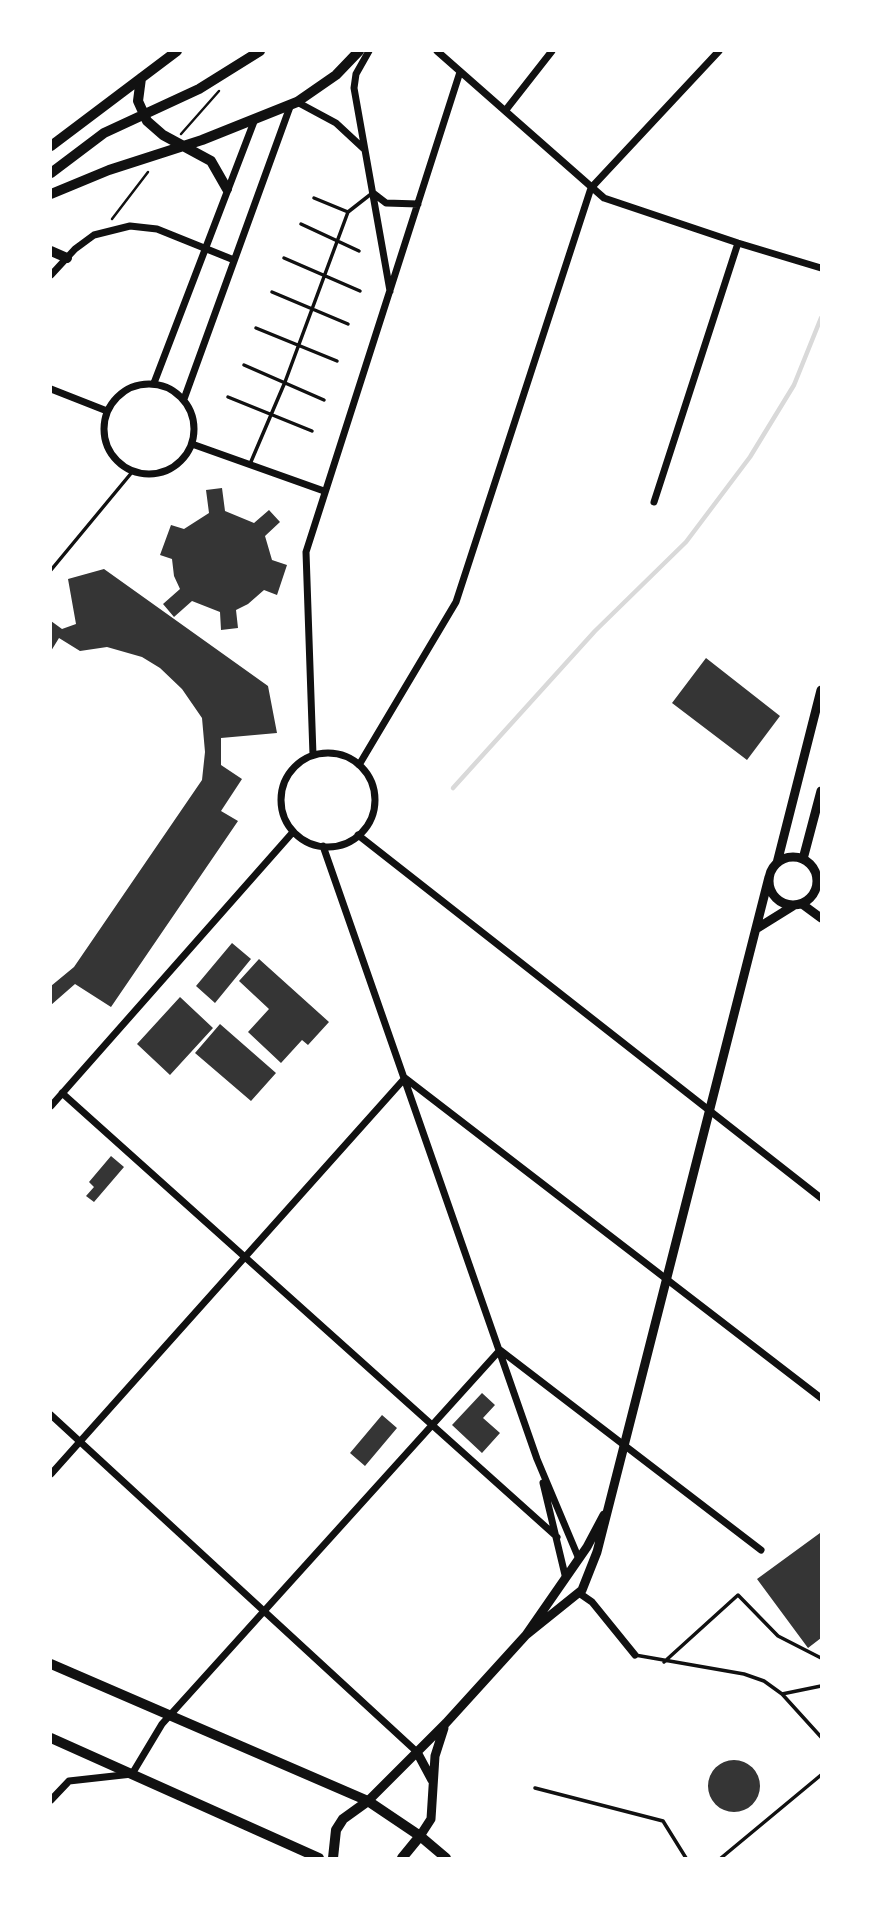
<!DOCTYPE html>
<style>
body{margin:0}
#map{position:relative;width:872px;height:1909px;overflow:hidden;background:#fff;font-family:"IBM Plex Sans",sans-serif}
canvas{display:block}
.frame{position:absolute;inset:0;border:52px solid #fff;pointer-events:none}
</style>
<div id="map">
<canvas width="872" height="1909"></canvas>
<div class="frame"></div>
</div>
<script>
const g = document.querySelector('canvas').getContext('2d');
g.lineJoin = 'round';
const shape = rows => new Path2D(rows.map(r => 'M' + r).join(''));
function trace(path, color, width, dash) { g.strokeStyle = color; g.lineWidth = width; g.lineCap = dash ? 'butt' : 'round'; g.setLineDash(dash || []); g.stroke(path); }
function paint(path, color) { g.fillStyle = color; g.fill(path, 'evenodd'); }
const stream = shape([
 [453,788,595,631,686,542,750,457,794,385,821,318]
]);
const building = shape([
 [222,488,225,511,254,523,269,510,280,522,265,536,272,560,287,565,277,595,264,590,248,604,236,610,238,628,221,630,220,612,192,601,174,617,163,604,180,589,174,576,172,559,160,555,171,525,184,529,209,513,206,490],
 [104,569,268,686,277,733,221,738,221,765,242,779,221,811,238,821,111,1007,75,984,51,1005,51,986,74,967,202,780,205,752,202,718,182,689,160,668,142,657,107,647,80,651,59,638,51,651,51,621,62,629,76,624,68,579],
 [706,658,780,716,747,760,672,703],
 [232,943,251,959,215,1003,196,986],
 [259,959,329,1022,308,1045,302,1040,281,1063,248,1032,269,1009,239,981],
 [180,997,213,1028,170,1075,137,1044],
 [220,1024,276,1073,251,1101,195,1053],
 [111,1156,124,1167,94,1202,86,1196,94,1187,89,1182],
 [482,1393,495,1405,483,1418,500,1433,482,1453,452,1425],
 [382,1415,397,1428,365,1466,350,1453],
 [820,1533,821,1638,808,1648,757,1579],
 '708 1786a26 26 0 1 1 52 0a26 26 0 1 1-52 0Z'
]);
const path = shape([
 [181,134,219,91],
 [112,219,148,172]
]);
const service = shape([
 [314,198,348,212],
 [301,224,359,251],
 [284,258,360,291],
 [272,292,348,324],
 [256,328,337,361],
 [244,365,324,400],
 [228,397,312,431],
 [250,464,285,382,348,212,371,194],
 [51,570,133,471],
 [635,1655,744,1674,764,1681,782,1694,821,1686],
 [664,1662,738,1595,778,1636,821,1658],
 [782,1694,821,1737],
 [535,1788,663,1821,686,1858],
 [721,1858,821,1775]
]);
const minor = shape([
 [369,51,356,74,354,88,390,291],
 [437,51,604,198,738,243,821,268],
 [297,102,336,123,364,149],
 [505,111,552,51],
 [373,193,386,203,418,204],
 [51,275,75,249,94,235,130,226,157,229,234,260],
 [154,383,255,119],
 '104 429a45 45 0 1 1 90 0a45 45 0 1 1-90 0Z',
 [51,389,107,411],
 [184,399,291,104],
 [192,444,324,491],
 [654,502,738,243],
 '281 800a47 47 0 1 1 94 0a47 47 0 1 1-94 0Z',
 [313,755,306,552,460,72],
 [359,765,456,602,591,188,719,51],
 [358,835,821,1198],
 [323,846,537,1459,579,1559],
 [62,1093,557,1537],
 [51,1106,293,832],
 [51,1415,417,1752],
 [51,1474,405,1078,821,1398],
 [543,1483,565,1575],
 [579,1593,592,1602,635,1655],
 [51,1800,69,1781,132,1774,162,1724,500,1350,761,1550]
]);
const tertiary = shape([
 '769 881a24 24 0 1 1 48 0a24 24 0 1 1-48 0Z',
 [803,859,821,791],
 [777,863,821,690],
 [802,904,821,918],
 [756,929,793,906],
 [526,1635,582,1590,597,1552,769,877],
 [417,1752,432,1780],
 [368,1801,446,1723,526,1635,587,1547,604,1515],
 [420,1836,431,1819,435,1756,444,1728]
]);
const secondary = shape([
 [141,78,138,101,147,121,163,135,211,161,227,189],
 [51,146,177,51],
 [51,173,104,133,199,89,260,51],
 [51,194,109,170,202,140,297,102,336,75,359,51],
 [51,251,67,258]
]);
const primary = shape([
 [51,1664,368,1801,420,1836,446,1858],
 [51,1738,319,1858],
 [333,1858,336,1830,343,1819,368,1801],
 [402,1858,420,1836]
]);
trace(stream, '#d9d9d9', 4.5);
paint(building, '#353535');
trace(path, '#111', 2.5);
trace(service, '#111', 3.5);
trace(minor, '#111', 7);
trace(tertiary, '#111', 9);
trace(secondary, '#111', 10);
trace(primary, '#111', 10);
</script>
